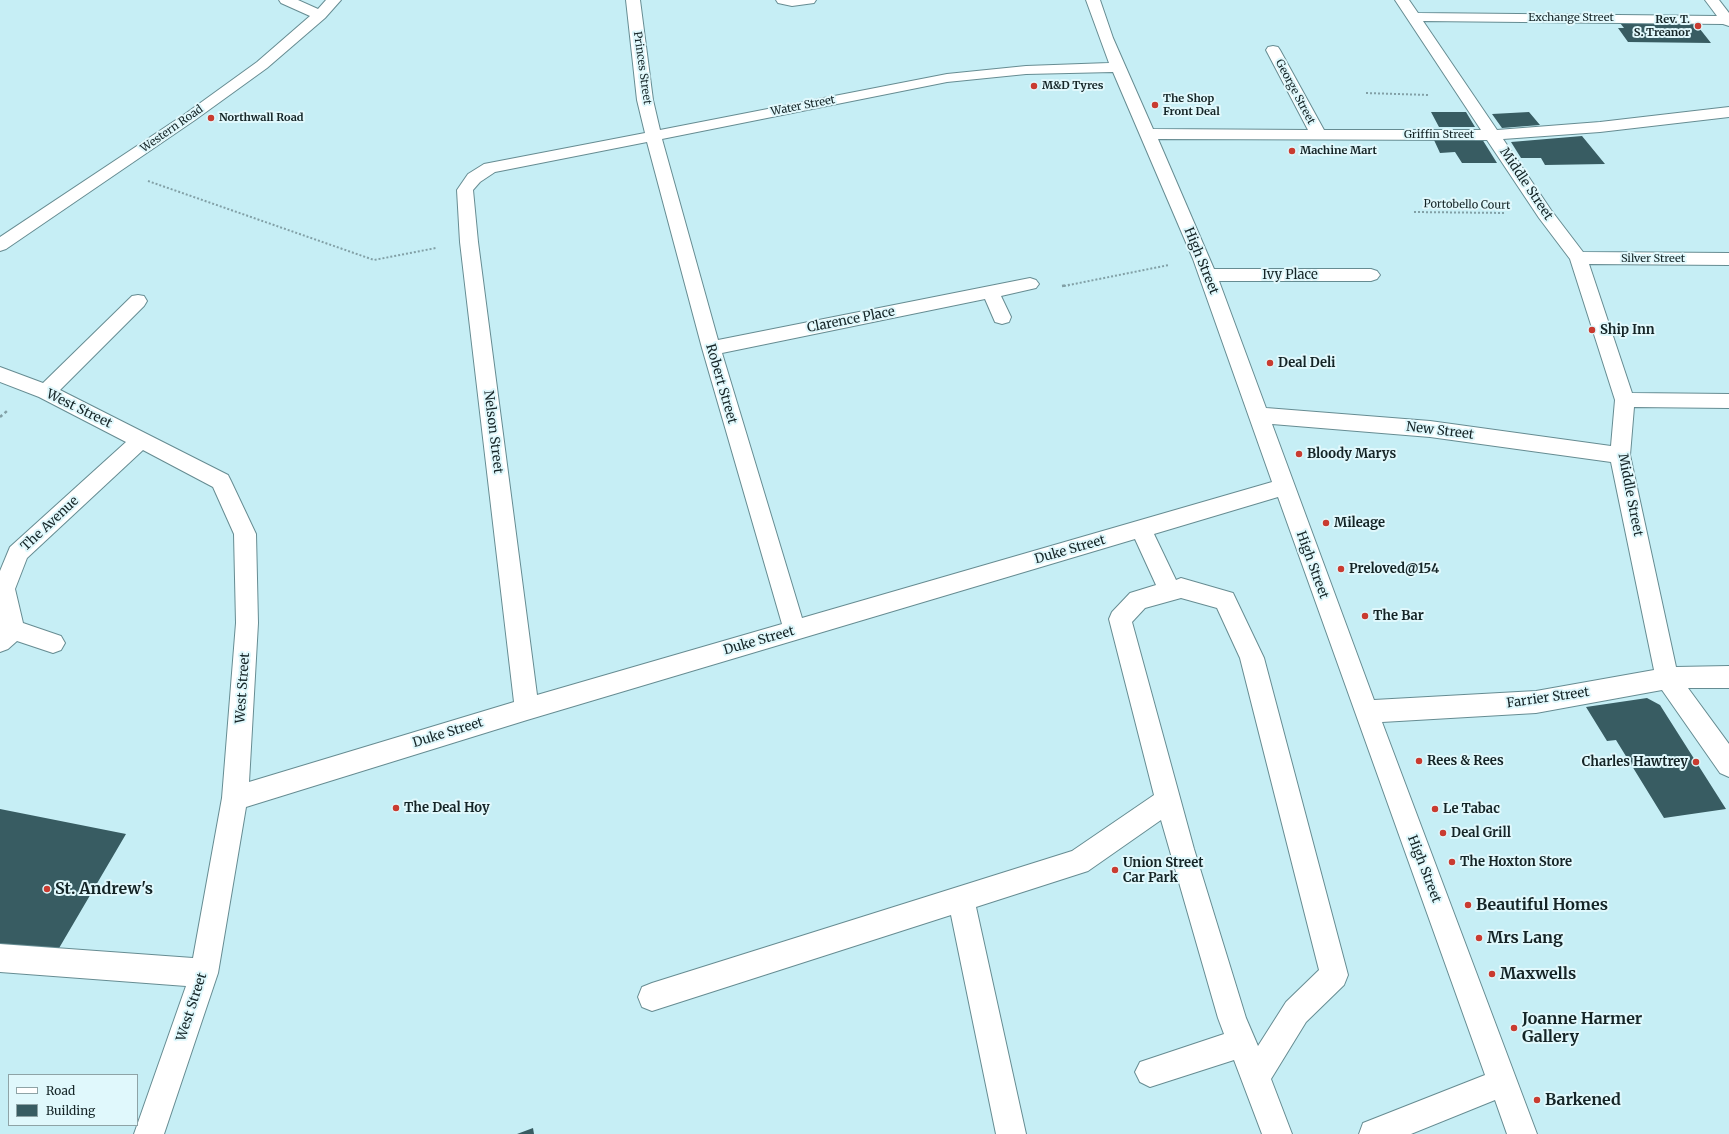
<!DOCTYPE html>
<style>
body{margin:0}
#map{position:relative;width:1729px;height:1134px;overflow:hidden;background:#c6eef5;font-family:Merriweather,serif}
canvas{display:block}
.legend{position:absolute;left:8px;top:1074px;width:130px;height:52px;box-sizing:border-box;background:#e0f8fc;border:1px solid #8ea3a6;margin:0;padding:5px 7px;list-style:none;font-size:12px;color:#142426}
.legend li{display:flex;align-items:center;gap:8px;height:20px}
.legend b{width:20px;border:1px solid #8ea3a6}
</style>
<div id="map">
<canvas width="1729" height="1134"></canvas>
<ul class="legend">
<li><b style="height:5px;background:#fff"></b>Road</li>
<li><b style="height:11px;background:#385c62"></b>Building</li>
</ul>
</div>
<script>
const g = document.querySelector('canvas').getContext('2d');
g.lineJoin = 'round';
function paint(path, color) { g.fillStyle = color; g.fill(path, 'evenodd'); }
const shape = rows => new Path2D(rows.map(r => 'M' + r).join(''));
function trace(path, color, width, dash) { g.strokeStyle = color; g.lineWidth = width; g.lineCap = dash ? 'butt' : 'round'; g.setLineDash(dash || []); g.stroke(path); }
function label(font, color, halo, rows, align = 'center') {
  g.font = font + ' Merriweather,serif'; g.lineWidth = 4; g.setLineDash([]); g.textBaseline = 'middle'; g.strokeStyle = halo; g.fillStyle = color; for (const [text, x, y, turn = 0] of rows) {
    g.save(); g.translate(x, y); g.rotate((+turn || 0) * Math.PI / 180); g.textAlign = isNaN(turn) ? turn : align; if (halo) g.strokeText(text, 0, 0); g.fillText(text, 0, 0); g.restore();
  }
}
const building = shape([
 [1620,23,1696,24,1711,43,1628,42,1618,28,1624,28],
 [1431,112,1466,112,1475,127,1439,127],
 [1529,112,1540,125,1502,128,1492,114],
 [1582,136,1605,164,1545,165,1541,158,1521,158,1511,142],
 [1482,139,1497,163,1462,163,1455,152,1440,153,1434,140],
 [1647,698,1660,705,1726,809,1664,818,1616,740,1607,741,1586,707],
 [0,809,126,834,55,955,0,944],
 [533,1128,534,1134,517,1134]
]);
const pathFar1 = shape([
 [1366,93,1429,95],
 [148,181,374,260,436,248],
 [1414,212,1506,213],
 [1064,286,1169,265]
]);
const path = shape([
 [1062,286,1069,285],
 [0,417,7,411]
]);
const minor = shape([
 [279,0,298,0,318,9,326,0,341,0,325,18,267,68,195,120,6,249,0,251,0,237,185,114,257,62,310,16,281,3,279,0],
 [626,0,640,0,653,100,660,130,947,74,1026,66,1109,63,1086,0,1100,0,1113,38,1153,129,1308,130,1266,50,1268,47,1273,46,1278,47,1280,50,1324,130,1481,130,1395,0,1409,0,1418,13,1717,16,1705,0,1719,0,1729,13,1729,26,1723,24,1423,21,1497,130,1600,122,1729,107,1729,117,1600,132,1503,139,1551,210,1583,252,1729,253,1729,265,1589,264,1632,393,1729,394,1729,408,1634,407,1630,455,1676,667,1729,666,1729,688,1688,688,1729,744,1729,777,1720,773,1662,690,1536,713,1382,722,1537,1134,1507,1134,1495,1100,1411,1134,1359,1134,1363,1123,1485,1075,1278,497,1154,534,1176,580,1181,578,1233,593,1264,658,1348,975,1344,985,1306,1022,1271,1079,1292,1134,1262,1134,1234,1060,1150,1087,1140,1082,1135,1072,1140,1062,1224,1034,1218,1018,1161,820,1088,871,976,907,1026,1134,996,1134,951,915,652,1011,642,1007,638,997,642,987,652,983,1072,851,1154,795,1109,619,1112,612,1130,593,1156,585,1135,539,527,720,246,807,218,973,164,1134,134,1134,186,986,0,972,0,944,193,958,222,798,236,623,234,534,213,487,143,450,27,558,15,589,23,623,61,636,65,643,61,650,53,653,17,641,8,649,0,652,0,571,10,547,126,442,39,397,0,382,0,367,43,383,132,296,138,295,144,296,147,301,144,306,60,390,228,475,231,481,256,534,258,623,249,782,514,702,460,242,457,190,468,174,484,164,645,133,637,100,626,0],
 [1113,72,1193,259,1272,482,802,618,722,353,985,299,995,322,1002,324,1009,322,1011,317,1001,296,1036,288,1039,284,1036,280,1030,278,718,340,662,139,947,82,1026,74,1113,72],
 [1158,139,1487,140,1539,218,1570,259,1615,400,1611,446,1430,421,1266,408,1219,281,1371,281,1377,279,1380,275,1377,271,1371,269,1214,269,1158,139],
 [647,142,702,348,782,624,537,695,478,242,473,190,480,182,495,172,647,142],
 [1272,424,1430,437,1611,462,1654,670,1536,691,1374,700,1272,424],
 [1181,598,1217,608,1240,658,1319,970,1286,1002,1258,1046,1246,1018,1194,849,1132,622,1145,608,1181,598],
 [776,0,816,0,814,3,792,6,778,3,776,0]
]);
const markers = [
 [1698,26,4,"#c93b30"],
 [1034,86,4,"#c93b30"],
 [1155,105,4,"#c93b30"],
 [211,118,4,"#c93b30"],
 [1292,151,4,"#c93b30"],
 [1592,330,4,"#c93b30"],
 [1270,363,4,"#c93b30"],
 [1299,454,4,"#c93b30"],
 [1326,523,4,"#c93b30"],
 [1341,569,4,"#c93b30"],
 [1365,616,4,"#c93b30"],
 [1419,761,4,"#c93b30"],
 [1696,762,4,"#c93b30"],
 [396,808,4,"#c93b30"],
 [1435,809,4,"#c93b30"],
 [1443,833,4,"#c93b30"],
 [1452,862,4,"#c93b30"],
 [1115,870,4,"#c93b30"],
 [47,889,4,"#c93b30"],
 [1468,905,4,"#c93b30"],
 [1479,938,4,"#c93b30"],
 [1492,974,4,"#c93b30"],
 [1514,1028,4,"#c93b30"],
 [1537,1100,4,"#c93b30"]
];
const farStreetnames = [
 ["Exchange Street",1571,18],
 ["Princes Street",642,68,82],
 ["George Street",1295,92,62],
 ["Water Street",803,106,-11],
 ["Western Road",172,129,-35],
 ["Griffin Street",1439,135],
 ["Portobello Court",1467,205,1],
 ["Silver Street",1653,259]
];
const farPoinames = [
 ["Rev. T.",1690,20,"right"],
 ["S. Treanor",1690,33,"right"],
 ["M&D Tyres",1042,86],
 ["The Shop",1163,99],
 ["Front Deal",1163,112],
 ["Northwall Road",219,118],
 ["Machine Mart",1300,151]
];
const streetNames = [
 ["Middle Street",1526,184,56],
 ["High Street",1201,261,68],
 ["Ivy Place",1290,275],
 ["Clarence Place",851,320,-11],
 ["Robert Street",721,384,74],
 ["West Street",79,409,26],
 ["New Street",1440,431,7],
 ["Nelson Street",493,432,83],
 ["Middle Street",1630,495,79],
 ["The Avenue",50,524,-43],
 ["Duke Street",1070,550,-16],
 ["High Street",1312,565,70],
 ["Duke Street",759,641,-16],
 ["West Street",243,688,-86],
 ["Farrier Street",1548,698,-8],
 ["Duke Street",448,733,-17],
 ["High Street",1424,869,69],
 ["West Street",192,1007,-72]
];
const poiNames = [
 ["Ship Inn",1600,330],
 ["Deal Deli",1278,363],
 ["Bloody Marys",1307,454],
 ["Mileage",1334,523],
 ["Preloved@154",1349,569],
 ["The Bar",1373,616],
 ["Rees & Rees",1427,761],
 ["Charles Hawtrey",1688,762,"right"],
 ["The Deal Hoy",404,808],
 ["Le Tabac",1443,809],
 ["Deal Grill",1451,833],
 ["The Hoxton Store",1460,862],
 ["Union Street",1123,863],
 ["Car Park",1123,878]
];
const nearPoinames = [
 ["St. Andrew's",55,889],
 ["Beautiful Homes",1476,905],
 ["Mrs Lang",1487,938],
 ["Maxwells",1500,974],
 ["Joanne Harmer",1522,1019],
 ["Gallery",1522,1037],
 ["Barkened",1545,1100]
];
paint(building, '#385c62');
trace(minor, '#668c92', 2);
trace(pathFar1, '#82a0a6', 2, [2, 2]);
trace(path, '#82a0a6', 2.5, [3, 3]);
paint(minor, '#fff');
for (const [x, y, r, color] of markers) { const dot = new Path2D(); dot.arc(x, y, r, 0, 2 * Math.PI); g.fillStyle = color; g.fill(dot); trace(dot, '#e0f8fc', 1.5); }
label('11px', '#142426', '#e0f8fc', farStreetnames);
label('bold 11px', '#142426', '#e0f8fc', farPoinames, 'left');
label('13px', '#142426', '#e0f8fc', streetNames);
label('bold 13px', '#142426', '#e0f8fc', poiNames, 'left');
label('bold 16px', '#142426', '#e0f8fc', nearPoinames, 'left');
</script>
